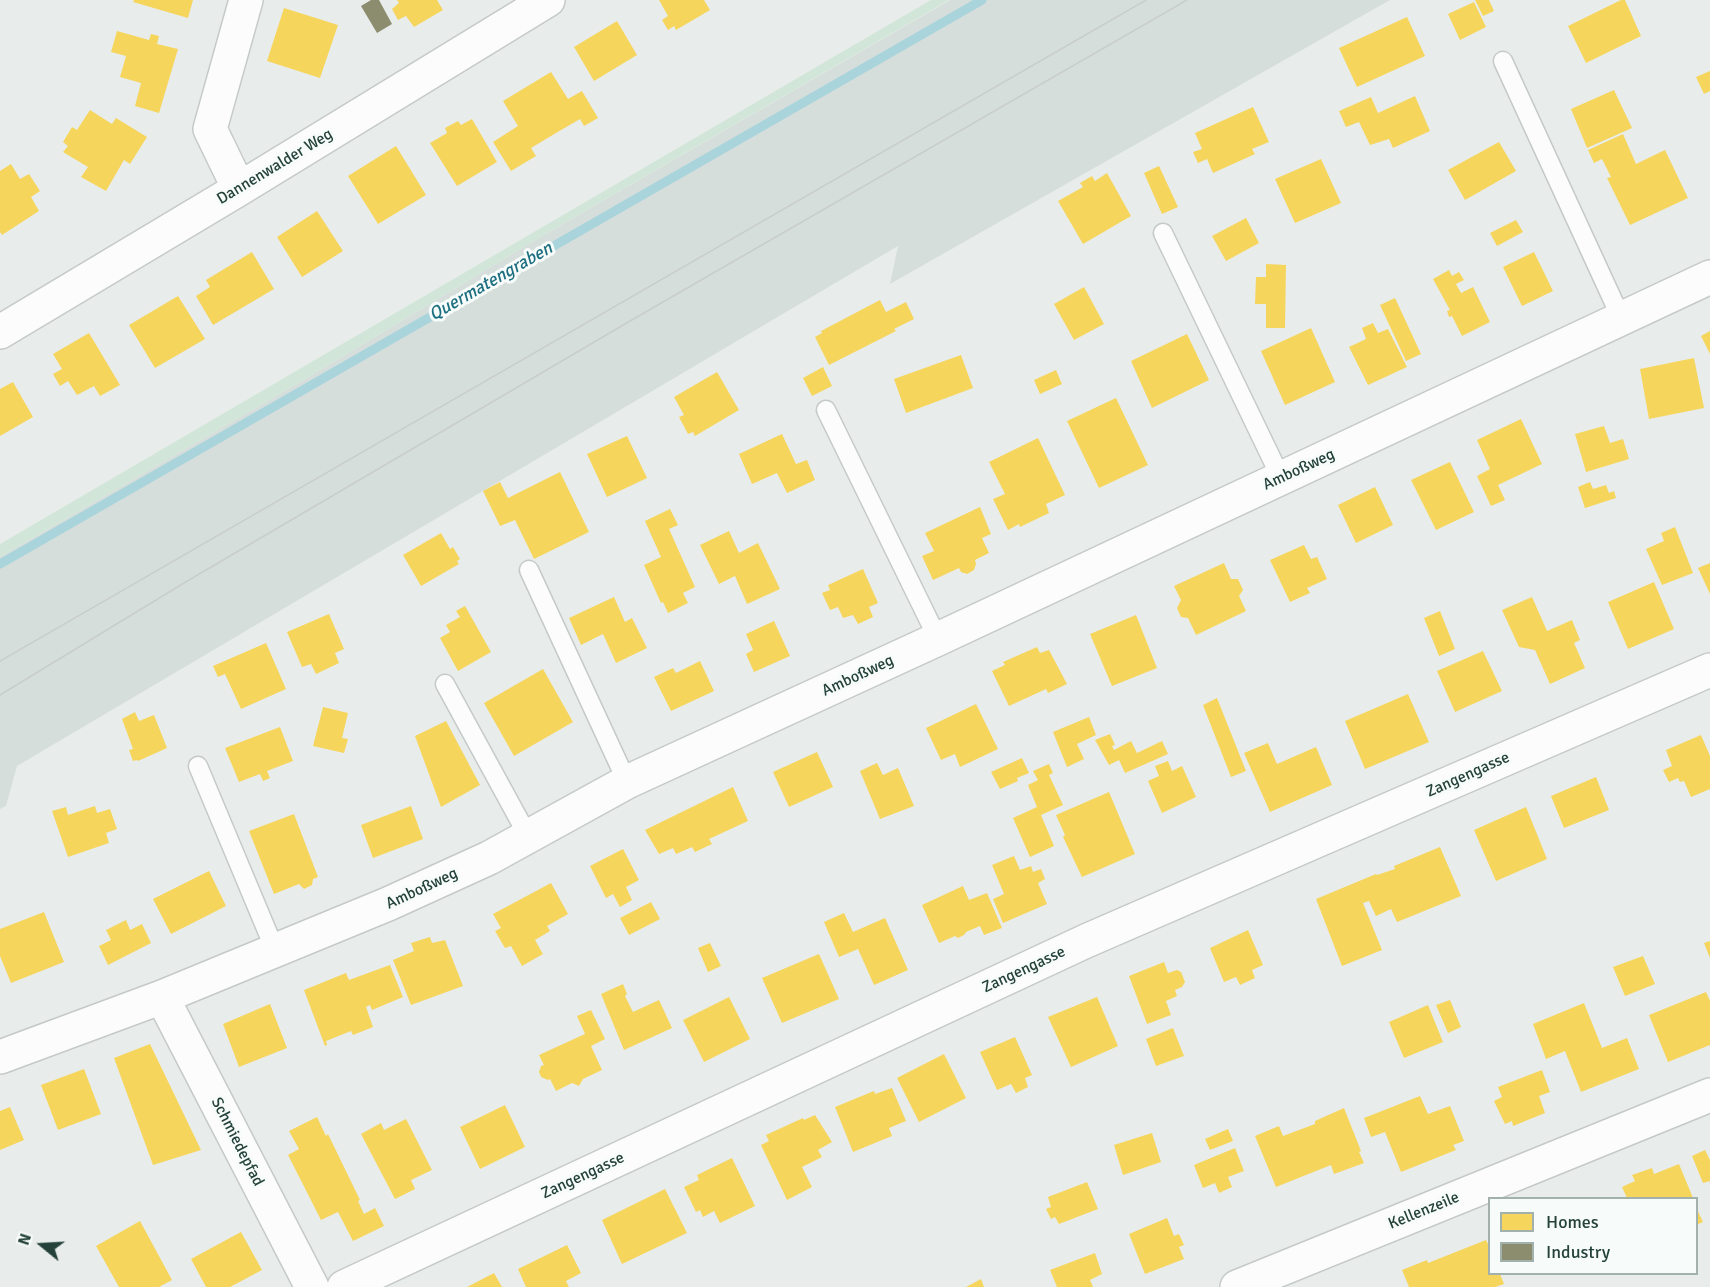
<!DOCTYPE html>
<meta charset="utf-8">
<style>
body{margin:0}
#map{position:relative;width:1710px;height:1287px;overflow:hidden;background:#e8edeb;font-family:Signika,sans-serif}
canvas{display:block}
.legend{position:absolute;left:1488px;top:1197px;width:210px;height:78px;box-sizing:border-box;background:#f7fbf9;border:2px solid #a3b1ad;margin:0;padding:8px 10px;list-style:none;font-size:18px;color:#24423a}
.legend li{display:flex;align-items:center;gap:12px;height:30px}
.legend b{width:30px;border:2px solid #a3b1ad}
.north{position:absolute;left:12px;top:1215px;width:60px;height:60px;-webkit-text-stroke:4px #f7fbf9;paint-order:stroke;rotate:288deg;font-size:16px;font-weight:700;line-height:24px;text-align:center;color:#24423a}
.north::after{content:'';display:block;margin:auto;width:21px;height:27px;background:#24423a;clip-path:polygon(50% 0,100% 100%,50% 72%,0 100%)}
</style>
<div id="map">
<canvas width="1710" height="1287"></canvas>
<ul class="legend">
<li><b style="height:16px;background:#f6d55c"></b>Homes</li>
<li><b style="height:16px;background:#8c8c6e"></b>Industry</li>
</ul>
<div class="north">N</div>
</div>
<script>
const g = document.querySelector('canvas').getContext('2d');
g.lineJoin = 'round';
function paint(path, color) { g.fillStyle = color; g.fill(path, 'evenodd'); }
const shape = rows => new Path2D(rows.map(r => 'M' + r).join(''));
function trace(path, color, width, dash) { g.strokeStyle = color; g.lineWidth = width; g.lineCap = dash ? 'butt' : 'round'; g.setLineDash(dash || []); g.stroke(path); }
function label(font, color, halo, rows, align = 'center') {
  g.font = font + ' Signika,sans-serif'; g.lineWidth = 6; g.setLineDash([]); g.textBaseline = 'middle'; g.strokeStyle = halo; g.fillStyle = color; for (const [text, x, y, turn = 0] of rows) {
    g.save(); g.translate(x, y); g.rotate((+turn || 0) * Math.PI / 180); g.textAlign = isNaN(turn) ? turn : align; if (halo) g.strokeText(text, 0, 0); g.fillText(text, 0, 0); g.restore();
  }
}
const built = shape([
 [950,0,1390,0,890,284,898,246,17,766,6,806,0,809,0,557,305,379,542,236]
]);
const green = shape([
 [931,0,949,0,542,236,305,379,0,557,0,544]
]);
const homes = shape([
 [134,0,193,0,188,18,133,2],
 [397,0,437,0,443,10,414,27,406,16,398,20,392,9,399,3],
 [659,0,704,0,710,10,676,30,674,26,668,30,662,20,668,16],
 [1475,0,1489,0,1494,11,1483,16],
 [1621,0,1625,0,1641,36,1586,63,1568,26],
 [1474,2,1486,27,1460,40,1448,14],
 [284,8,338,25,320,78,267,61],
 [1407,17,1425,56,1357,87,1339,48],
 [617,21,637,55,594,81,574,47],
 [117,31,149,40,151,34,159,36,157,44,178,49,159,113,135,106,141,83,120,77,126,56,111,52],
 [1710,71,1710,91,1704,94,1696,77],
 [551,72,568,99,582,91,598,118,584,126,580,119,556,133,531,148,536,156,511,171,493,142,518,126,503,101],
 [1614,90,1632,128,1587,148,1571,109],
 [1415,96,1430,131,1393,148,1389,139,1370,145,1359,122,1346,127,1339,111,1371,97,1378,113],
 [1253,107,1269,142,1252,149,1255,154,1213,173,1207,159,1198,163,1193,152,1202,149,1195,133],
 [90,110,112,124,116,118,147,137,130,164,124,160,106,191,81,177,88,167,63,152,68,146,63,142,72,127,77,130],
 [472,119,497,162,457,186,430,143,447,133,445,128,458,121,461,125],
 [1623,134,1636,164,1665,150,1688,198,1630,225,1607,178,1611,177,1602,159,1594,163,1588,150],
 [1499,142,1516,171,1465,200,1448,170],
 [396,146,426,195,378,224,348,176],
 [1321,159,1341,203,1295,223,1275,179],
 [11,164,20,179,29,174,40,191,31,197,39,211,2,235,0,232,0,171],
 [1159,166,1178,207,1162,214,1144,173],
 [1107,173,1131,216,1083,244,1058,201,1083,187,1080,183,1092,176,1095,181],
 [317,211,343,251,302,277,277,237],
 [1246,218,1259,243,1226,261,1212,236],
 [1516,220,1523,232,1497,246,1490,233],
 [252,252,274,289,213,325,196,296,210,287,206,280],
 [1534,252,1553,291,1522,306,1503,267],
 [1266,264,1286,265,1285,328,1266,328,1266,304,1255,304,1256,277,1266,277],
 [1449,270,1452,276,1459,272,1464,280,1456,284,1461,293,1473,287,1490,322,1462,336,1452,316,1449,317,1447,311,1450,310,1433,279],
 [1084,287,1104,324,1074,340,1054,304],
 [178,296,205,339,155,368,129,325],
 [1395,298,1421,354,1406,361,1380,305],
 [880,300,886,312,906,302,914,319,894,329,896,331,829,365,815,337,822,333,821,331],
 [1373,323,1378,333,1388,329,1407,367,1368,385,1349,347,1366,339,1362,328],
 [1311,328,1335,382,1285,405,1261,351],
 [1710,331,1710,354,1701,336],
 [89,333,120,385,100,396,94,386,77,395,68,381,60,386,53,374,62,369,53,354],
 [1187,334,1209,380,1152,408,1131,361],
 [961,355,973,388,906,413,894,379],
 [1694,358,1704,408,1649,419,1640,369],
 [823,367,832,386,812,396,803,378],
 [1056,370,1062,384,1040,394,1034,380],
 [717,372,739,410,695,436,693,432,688,434,679,417,684,415,674,397],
 [13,382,33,417,0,436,0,389],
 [1116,398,1148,465,1099,488,1067,421],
 [1521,419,1542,464,1498,485,1505,500,1491,506,1477,476,1490,469,1477,440],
 [1604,426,1610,443,1623,439,1629,459,1586,472,1575,434],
 [782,434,796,464,807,460,815,480,787,493,777,473,752,484,739,454],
 [627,436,647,478,607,497,587,454],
 [1038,438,1065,495,1046,504,1049,513,1020,527,1019,524,1008,530,993,499,1005,494,989,462],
 [1450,462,1474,512,1436,530,1411,480],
 [560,472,589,532,534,559,515,520,500,526,483,491,500,482,508,498],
 [1590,482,1593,489,1606,485,1609,493,1614,491,1616,498,1585,508,1578,487],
 [1375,487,1393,525,1356,543,1338,505],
 [980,507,991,534,982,538,989,553,975,560,976,564,974,570,967,574,961,572,959,568,933,580,922,556,934,551,925,533],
 [670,509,678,525,669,529,695,587,683,593,688,603,668,613,663,602,661,603,644,565,661,557,645,521],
 [1675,527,1693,573,1662,585,1646,549,1664,541,1661,533],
 [729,531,739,553,758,543,780,589,747,604,735,576,719,584,700,545],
 [441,533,450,549,453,547,460,559,457,561,459,564,421,586,403,555],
 [1304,545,1311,559,1317,557,1327,579,1307,588,1310,593,1290,602,1270,560],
 [1224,563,1231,579,1238,579,1243,590,1239,596,1246,611,1196,635,1188,618,1181,617,1177,608,1181,600,1174,586],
 [1710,563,1710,594,1698,568],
 [863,569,878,603,869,607,873,617,858,624,853,615,843,618,838,607,830,610,822,593,830,590,828,585],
 [1654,582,1674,629,1628,649,1608,602],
 [614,597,625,622,632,618,647,648,616,663,603,634,581,645,569,618],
 [1532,597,1547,631,1572,620,1580,640,1574,643,1585,668,1550,684,1535,650,1519,647,1502,610],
 [465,606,491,652,458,671,440,638,450,632,446,625,460,617,456,611],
 [1440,611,1455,649,1439,656,1424,618],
 [329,614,344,649,335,653,339,663,316,674,311,664,302,667,287,632],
 [1136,615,1157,668,1112,686,1090,634],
 [774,621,790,656,754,672,746,654,753,650,746,634],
 [266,643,286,689,241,709,225,674,218,677,213,666],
 [1037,647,1040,653,1049,650,1067,684,1048,693,1046,689,1009,706,992,671,1005,665,1003,662],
 [1483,651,1502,691,1455,712,1437,671],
 [700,661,714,691,671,711,654,677,673,668,676,673],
 [543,669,573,722,514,756,484,703],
 [1408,694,1429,742,1365,769,1345,721],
 [1217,698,1246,771,1231,777,1203,705],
 [976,704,998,749,960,767,955,754,941,760,926,728],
 [323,707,348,713,342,738,348,739,344,753,313,746],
 [135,712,139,721,154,715,167,748,138,761,137,760,133,761,129,750,133,749,122,719],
 [1089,717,1096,735,1077,744,1084,759,1067,767,1053,732],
 [446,721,480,785,441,807,415,736],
 [280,727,293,761,267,771,270,778,263,781,260,774,239,782,225,748],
 [1110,734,1115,745,1112,746,1114,750,1131,741,1137,753,1162,741,1168,754,1125,773,1119,760,1109,765,1095,740],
 [1701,735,1710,756,1710,789,1691,797,1684,781,1680,782,1678,778,1669,782,1663,770,1672,766,1666,750],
 [1268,743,1277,764,1316,747,1332,785,1270,812,1244,753],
 [817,752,833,787,789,807,773,772],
 [1022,758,1029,773,1017,778,1018,781,1000,789,991,772],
 [1168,761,1172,771,1182,766,1196,797,1162,813,1148,781,1159,776,1155,766],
 [877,763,883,775,898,768,914,806,880,819,860,771],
 [1049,764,1053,773,1049,775,1063,805,1041,815,1054,846,1030,857,1013,818,1037,807,1028,785,1038,780,1033,771],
 [1596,777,1609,810,1564,828,1551,796],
 [733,787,748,821,709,839,712,844,695,852,692,847,676,854,673,848,659,854,645,830],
 [1109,792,1135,854,1082,877,1063,837,1065,835,1056,815],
 [95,806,97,813,110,809,117,829,106,833,109,843,68,857,52,811,66,807,68,815],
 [411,806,423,839,373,858,361,825],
 [1526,807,1547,859,1496,881,1474,830],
 [294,814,318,877,313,879,312,885,304,889,299,884,274,894,249,831],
 [1440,847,1461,896,1397,922,1391,909,1376,916,1369,901,1363,903,1382,950,1342,966,1316,899,1376,874,1377,875,1395,869,1394,866],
 [623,849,639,880,626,887,632,900,620,907,613,894,606,898,590,866],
 [1014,856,1020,870,1031,866,1033,872,1041,869,1045,879,1038,883,1047,904,1003,923,993,899,1004,894,992,865],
 [209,871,226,906,171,934,153,899],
 [551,883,568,914,547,926,550,931,535,940,543,954,522,966,511,946,505,948,495,931,501,928,493,914],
 [963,886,969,900,987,893,1002,928,984,935,980,926,966,932,964,935,958,938,955,936,939,943,922,905],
 [651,902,660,919,629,935,620,918],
 [44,912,64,962,11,983,0,956,0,929],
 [844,913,853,932,885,918,908,970,874,985,858,949,839,957,824,922],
 [126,920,130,930,142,924,151,943,108,965,99,946,111,940,106,930],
 [1248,930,1263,965,1252,970,1255,978,1240,985,1236,977,1224,982,1210,948],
 [430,937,432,943,445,940,463,986,411,1005,393,960,414,951,411,943],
 [1710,941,1710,958,1704,943],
 [710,943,721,966,708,972,698,948],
 [819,954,839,999,782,1023,762,978],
 [1643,956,1655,984,1625,996,1613,967],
 [1164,962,1168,973,1177,970,1181,972,1185,982,1182,987,1175,990,1177,996,1166,1001,1171,1015,1147,1024,1129,976],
 [390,965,403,997,372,1010,370,1005,366,1007,373,1027,353,1035,351,1031,326,1041,327,1045,325,1046,304,990,346,973,349,980],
 [623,984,627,994,625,996,633,1012,659,1000,672,1028,624,1050,601,994],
 [1706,992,1710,1001,1710,1045,1668,1062,1649,1015],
 [729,997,750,1039,704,1062,683,1020],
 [1097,997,1118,1046,1071,1067,1048,1017],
 [1450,1000,1461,1027,1448,1033,1436,1005],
 [1584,1003,1602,1048,1627,1038,1639,1069,1581,1092,1565,1051,1546,1059,1533,1024],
 [270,1004,287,1048,239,1067,223,1024],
 [1428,1005,1443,1042,1404,1058,1389,1022],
 [591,1010,605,1039,591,1046,602,1070,583,1079,579,1086,572,1083,556,1091,550,1079,548,1080,541,1077,539,1072,541,1066,544,1065,539,1055,585,1034,577,1016],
 [1173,1028,1184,1056,1156,1066,1146,1039],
 [1015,1037,1032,1075,1025,1078,1028,1087,1016,1093,1011,1084,997,1090,980,1052],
 [150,1044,201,1150,153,1165,114,1058],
 [944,1054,966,1098,919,1122,897,1078],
 [84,1069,101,1114,58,1130,41,1085],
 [1542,1070,1550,1092,1539,1096,1545,1113,1513,1126,1512,1121,1505,1124,1494,1101,1502,1097,1498,1087],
 [892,1088,906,1121,889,1128,892,1136,853,1152,835,1107,874,1091,875,1094],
 [1420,1096,1428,1114,1450,1106,1464,1141,1453,1145,1456,1150,1401,1172,1385,1132,1371,1137,1364,1118],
 [505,1105,525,1147,480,1169,460,1127],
 [10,1107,24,1140,0,1150,0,1111],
 [1344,1108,1361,1151,1359,1152,1364,1163,1334,1174,1331,1165,1276,1187,1255,1136,1279,1126,1283,1136,1315,1124,1315,1121],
 [815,1115,832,1142,818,1150,822,1157,802,1167,812,1187,787,1200,761,1145,769,1141,766,1135,803,1118,804,1120],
 [317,1117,326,1136,328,1134,360,1200,358,1201,364,1214,375,1208,384,1226,353,1241,338,1212,321,1220,288,1155,299,1149,289,1131],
 [406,1119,432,1170,411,1180,415,1189,395,1199,361,1134,381,1123,384,1130],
 [1228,1129,1233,1141,1210,1150,1205,1139],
 [1152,1133,1161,1162,1123,1175,1114,1145],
 [1235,1148,1244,1171,1228,1177,1232,1187,1219,1193,1215,1183,1203,1188,1194,1165],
 [1705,1150,1710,1160,1710,1181,1703,1183,1692,1156],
 [732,1158,755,1206,720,1223,714,1211,703,1217,700,1210,696,1212,684,1187,699,1180,697,1175],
 [1679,1164,1693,1198,1627,1198,1622,1187,1635,1181,1632,1175,1652,1168,1654,1174],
 [1087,1182,1098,1209,1059,1224,1055,1217,1051,1219,1046,1209,1051,1207,1048,1197],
 [665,1189,687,1233,622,1264,602,1220],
 [1696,1207,1703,1222,1696,1225],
 [1167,1218,1174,1236,1179,1234,1184,1245,1179,1247,1184,1259,1145,1274,1129,1234],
 [140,1221,172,1280,159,1287,119,1287,96,1246],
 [241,1232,262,1270,230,1287,206,1287,191,1259],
 [1486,1240,1490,1248,1490,1274,1500,1274,1504,1284,1495,1287,1409,1287,1402,1270,1427,1260,1428,1263],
 [567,1245,581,1273,566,1281,569,1287,526,1287,518,1269],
 [1095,1253,1102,1274,1090,1280,1093,1287,1057,1287,1050,1270],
 [494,1273,502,1287,467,1287],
 [981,1279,984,1287,966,1287]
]);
const industry = shape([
 [371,0,379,0,392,24,377,33,361,6]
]);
const stream = shape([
 [0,564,982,0]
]);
const service = shape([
 [1503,61,1622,320],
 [1163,233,1281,478],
 [826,410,938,639],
 [529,570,627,782],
 [445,684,528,836],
 [198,766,275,950]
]);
const minor = shape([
 [239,189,210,129,246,0],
 [0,332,239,189,548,0],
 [162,997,312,1287],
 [0,1057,162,997,388,904,489,858,627,782,938,639,1710,277],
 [344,1287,1086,941,1710,670],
 [1237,1287,1710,1095]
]);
const tram = shape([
 [0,661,1146,0],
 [0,695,184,583,630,321,1187,0]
]);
const streetNames = [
 ["Dannenwalder Weg",275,167,-31],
 ["Amboßweg",1299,470,-25],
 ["Amboßweg",858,676,-25],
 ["Zangengasse",1468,775,-24],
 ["Amboßweg",422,889,-25],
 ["Zangengasse",1024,970,-25],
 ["Schmiedepfad",237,1142,63],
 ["Zangengasse",583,1176,-25],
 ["Kellenzeile",1424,1211,-22]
];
const waterNames = [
 ["Quermatengraben",491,282,-30]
];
paint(built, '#d6dedb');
paint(green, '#d1e6d8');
paint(homes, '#f6d55c');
paint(industry, '#8c8c6e');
trace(stream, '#a9d4db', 9);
trace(service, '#c5cac8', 21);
trace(minor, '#c5cac8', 36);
trace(service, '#fcfcfc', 18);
trace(minor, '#fcfcfc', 33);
trace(tram, '#c9cdcc', 1.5);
label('16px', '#24423a', '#f7fbf9', streetNames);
label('italic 18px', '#1c6f80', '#f7fbf9', waterNames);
</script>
